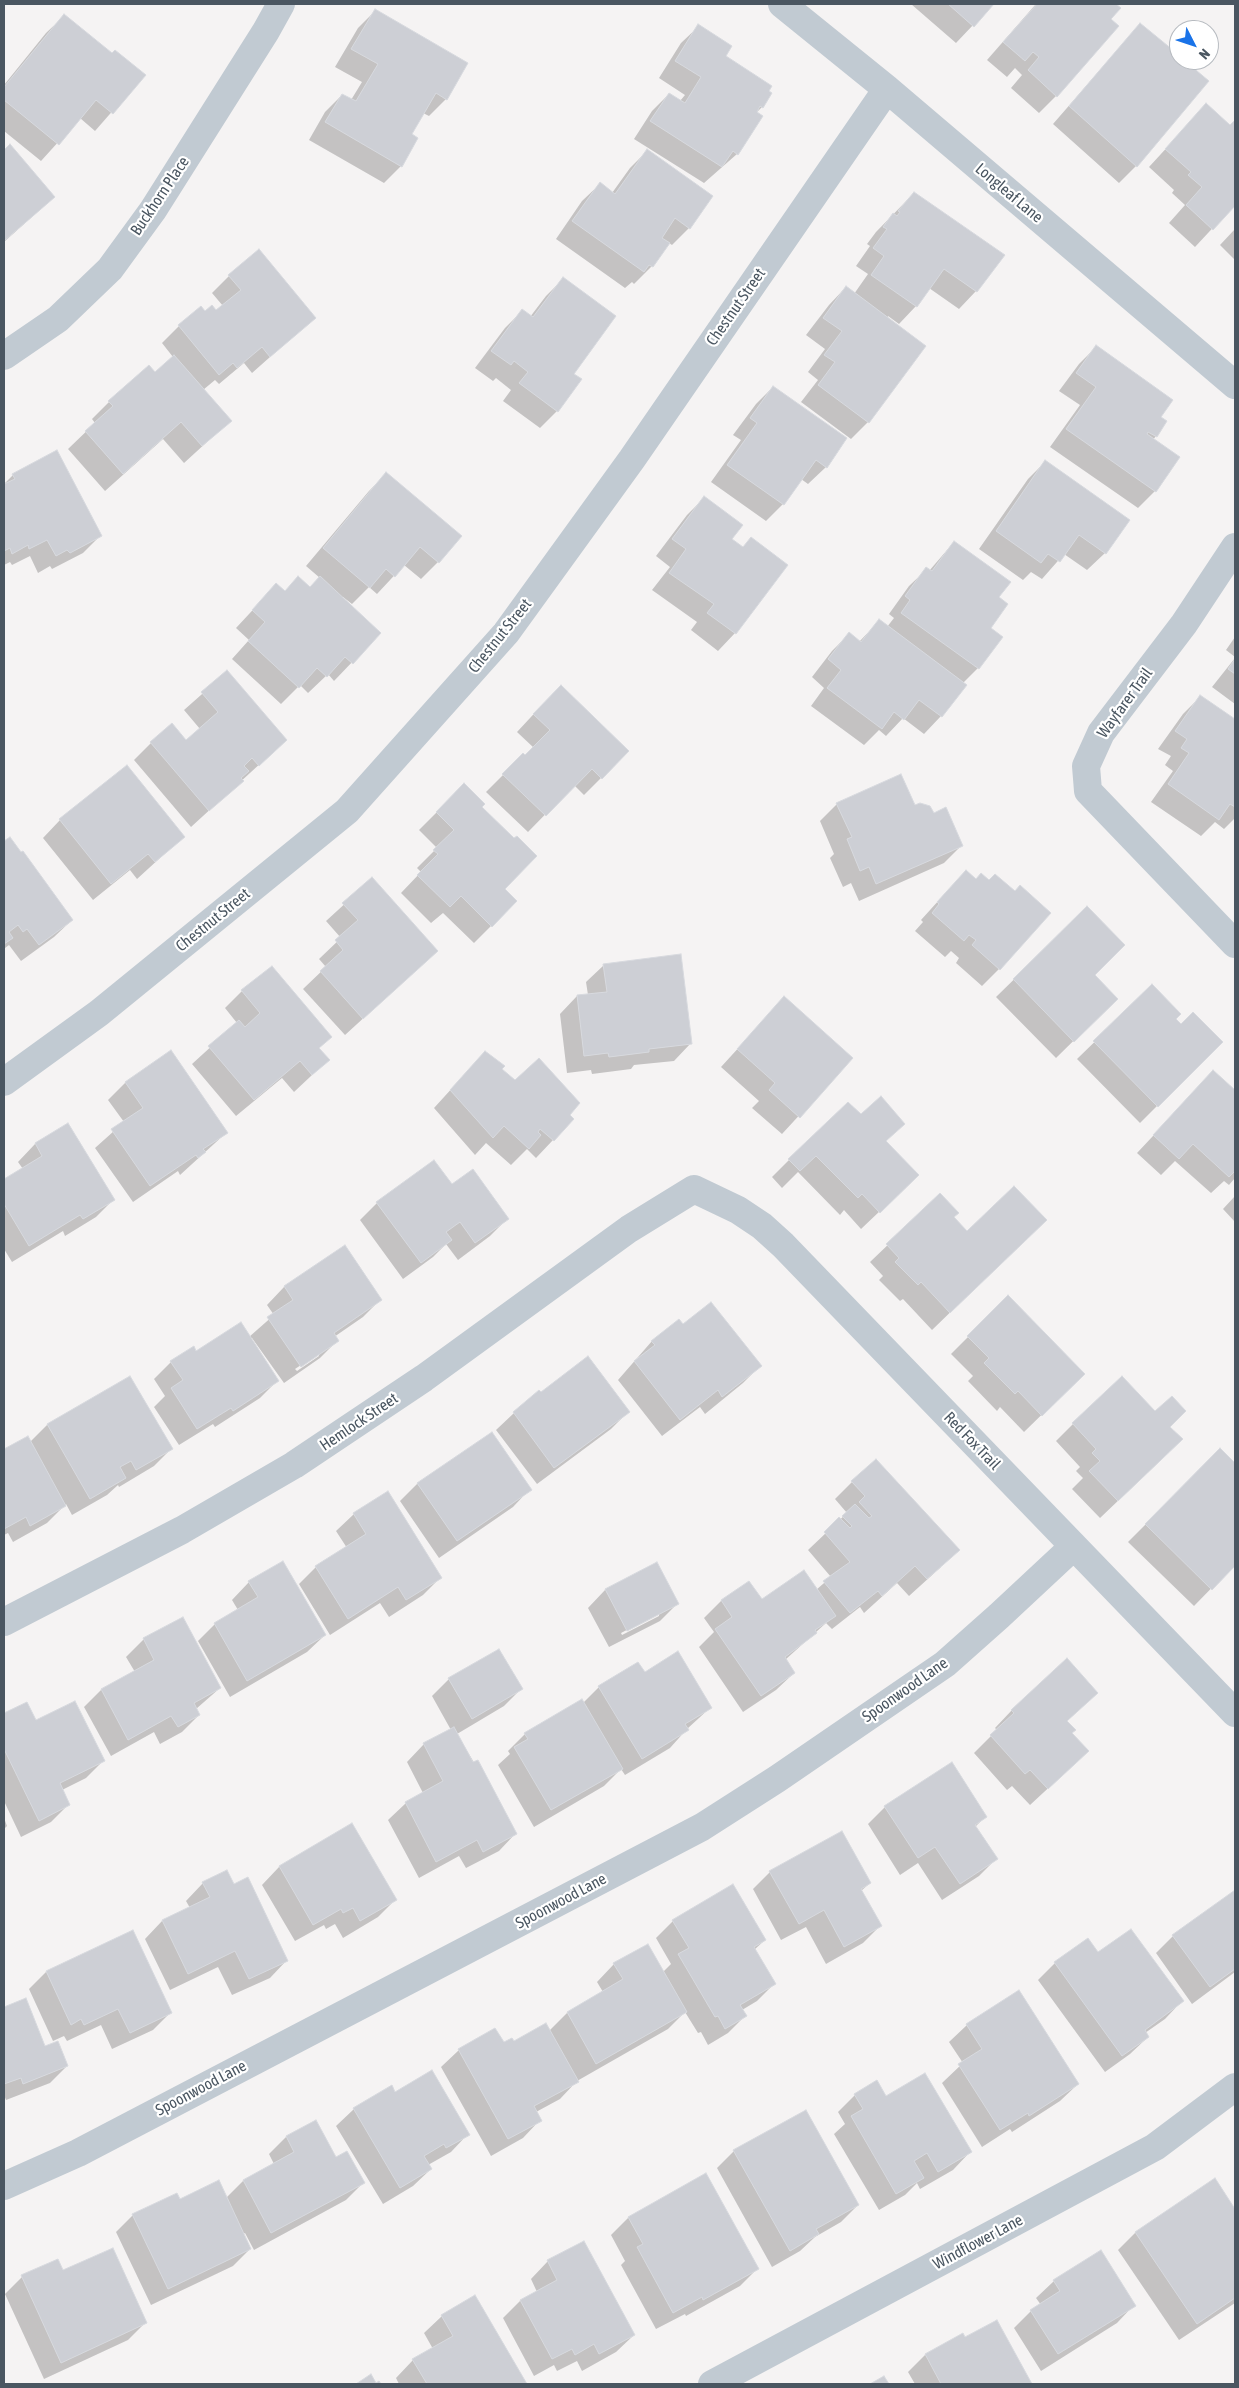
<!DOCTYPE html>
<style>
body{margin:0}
#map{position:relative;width:1239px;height:2388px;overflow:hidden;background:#f5f3f3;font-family:"Asap Condensed",sans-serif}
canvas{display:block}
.frame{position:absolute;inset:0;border:5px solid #4a5661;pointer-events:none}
.north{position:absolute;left:1169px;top:20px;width:50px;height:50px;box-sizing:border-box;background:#fff;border:1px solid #b7bbc0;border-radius:50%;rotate:131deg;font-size:14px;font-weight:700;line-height:20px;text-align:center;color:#4a5661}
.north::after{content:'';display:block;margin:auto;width:18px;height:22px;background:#1a73e8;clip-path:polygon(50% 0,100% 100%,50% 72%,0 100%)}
</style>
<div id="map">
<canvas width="1239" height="2388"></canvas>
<div class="frame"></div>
<div class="north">N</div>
</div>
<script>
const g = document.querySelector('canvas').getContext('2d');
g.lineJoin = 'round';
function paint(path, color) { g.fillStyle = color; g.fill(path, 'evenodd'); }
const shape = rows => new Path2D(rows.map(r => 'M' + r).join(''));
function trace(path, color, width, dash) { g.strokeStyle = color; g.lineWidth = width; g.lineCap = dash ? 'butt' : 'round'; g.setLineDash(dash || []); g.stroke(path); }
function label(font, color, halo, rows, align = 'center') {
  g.font = font + ' "Asap Condensed",sans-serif'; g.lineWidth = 4.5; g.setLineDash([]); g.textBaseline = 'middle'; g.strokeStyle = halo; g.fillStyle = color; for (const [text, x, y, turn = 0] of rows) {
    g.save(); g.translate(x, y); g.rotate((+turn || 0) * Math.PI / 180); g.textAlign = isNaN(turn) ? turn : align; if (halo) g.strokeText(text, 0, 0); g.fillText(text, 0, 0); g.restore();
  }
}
const shadow = shape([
 [911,4,993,4,956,43],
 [1036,4,1114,4,1119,8,1056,96,1039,113,1011,88,1022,75,1015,68,1007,77,987,60],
 [375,11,446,99,429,116,423,113,410,135,401,166,384,183,309,140,325,112,342,95,351,100,362,82,335,67,358,28],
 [64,16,111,55,144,75,95,131,80,118,41,161,4,131,4,85,46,33],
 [1140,24,1179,57,1179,60,1183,60,1136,166,1119,183,1053,124],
 [699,26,762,107,756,113,737,154,704,183,634,139,652,111,669,94,680,101,685,95,659,78,681,43],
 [1206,105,1230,126,1235,121,1235,204,1195,247,1169,223,1185,205,1172,193,1174,190,1149,167],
 [10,146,54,197,4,242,4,151],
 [647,151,689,228,672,245,669,243,652,266,634,284,632,282,625,288,556,239,582,201,600,184,612,193,630,168],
 [914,193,976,291,959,309,929,288,916,306,899,324,888,316,868,422,851,439,801,402,818,380,808,372,825,349,806,335,829,305,846,287,854,294,868,274,856,266,870,246,867,244,876,232],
 [1235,229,1235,260,1220,245],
 [229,276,314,318,252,373,244,363,219,384,215,380,203,390,230,421,184,463,163,439,105,491,68,449,95,423,92,419,109,402,149,367,155,373,173,357,162,343,179,326,201,308,205,312,216,312,223,306,212,293],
 [563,279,573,374,557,411,540,428,503,401,511,390,496,378,493,381,475,368,505,328,522,311,530,317,546,296],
 [1096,347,1159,418,1166,422,1153,440,1155,491,1138,508,1050,447,1080,405,1059,391,1079,364],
 [773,387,826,467,808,484,801,479,783,504,766,521,711,482,741,440,733,435,756,404],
 [1046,461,1105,553,1087,570,1064,554,1042,579,1031,572,1023,580,979,549,1028,479],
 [386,474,438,562,421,579,404,565,377,594,369,587,352,604,343,597,341,598,379,634,334,681,328,674,308,693,300,685,281,704,232,659,249,640,236,628,276,585,284,592,310,588,320,578,306,566,369,491],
 [13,475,100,536,83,553,52,569,50,566,38,573,30,556,12,565,10,562,4,565,4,484],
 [704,498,731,540,735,633,718,651,691,630,697,622,652,590,670,567,656,556,687,515],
 [954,542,989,628,978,668,962,684,965,685,941,716,924,734,903,718,886,736,879,730,864,745,811,706,824,688,812,677,832,651,849,634,859,642,879,621,887,627,894,618,889,614,909,586,927,569,929,571],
 [1235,637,1235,657,1226,650],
 [1235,658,1235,704,1212,687],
 [227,672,286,740,191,827,134,760,151,743,186,741,200,729,184,710],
 [1200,697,1235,721,1235,818,1224,829,1215,822,1201,836,1151,802,1173,771,1165,765,1171,756,1158,749,1183,714],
 [543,704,601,778,584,795,574,785,528,832,486,792,506,772,534,748,517,732],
 [127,766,183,837,137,879,130,870,93,900,43,838,60,820],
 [464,785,481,807,503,889,516,901,474,943,443,913,431,923,401,893,421,872,417,868,437,848,419,830],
 [837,804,914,807,934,814,961,846,944,863,859,901,851,883,843,887,830,858,834,854,820,821],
 [9,839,72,920,54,937,21,961,9,945,5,948,4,946,4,843],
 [372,879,437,951,345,1035,303,989,326,967,319,959,341,938,326,921],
 [949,889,999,969,982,986,956,963,959,958,951,951,945,957,915,931,923,922,921,920],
 [1087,908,1093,975,1116,999,1056,1058,996,997],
 [604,965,691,1043,674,1061,634,1065,631,1069,592,1074,591,1070,567,1073,560,1014,577,996,588,995,586,982],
 [1152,986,1181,1026,1221,1042,1140,1123,1077,1059],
 [242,991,331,1037,318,1049,328,1060,294,1092,282,1078,236,1116,192,1064,237,1023,225,1008],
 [784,998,852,1058,782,1134,752,1108,759,1101,721,1067],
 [170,1052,226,1133,180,1175,178,1171,133,1202,95,1148,124,1122,108,1100,125,1083],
 [485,1052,503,1066,501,1069,515,1082,569,1115,553,1140,536,1158,527,1149,511,1165,486,1143,475,1155,434,1108],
 [1213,1072,1235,1092,1235,1178,1229,1185,1224,1181,1211,1193,1175,1161,1161,1175,1137,1153],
 [68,1125,113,1200,96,1217,65,1236,63,1231,12,1262,4,1249,4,1181,23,1169,18,1162,35,1144],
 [885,1142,900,1192,861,1229,844,1210,840,1215,798,1172,782,1188,772,1177,789,1160],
 [452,1186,507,1219,490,1236,458,1260,446,1244,433,1257,403,1279,360,1220,377,1203],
 [940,1195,953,1217,967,1232,1028,1237,932,1330,903,1299,900,1301,879,1280,883,1276,870,1262],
 [1235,1196,1235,1222,1223,1209],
 [344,1247,380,1300,363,1317,334,1337,337,1341,320,1358,284,1383,252,1338,250,1339,277,1381,260,1398,215,1427,213,1424,179,1445,154,1407,165,1396,154,1379,171,1362,196,1352,249,1337,274,1315,267,1305,284,1287],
 [319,1353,319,1356,297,1371,295,1369],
 [1008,1297,1066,1391,1024,1432,1000,1407,997,1411,968,1381,973,1376,951,1354],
 [652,1341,760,1366,743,1383,705,1414,700,1407,662,1436,618,1380],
 [130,1378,171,1449,154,1466,119,1487,118,1485,107,1495,72,1515,66,1504,47,1523,13,1542,8,1533,4,1535,4,1451,28,1438,30,1442,47,1425],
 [628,1412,611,1429,537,1484,496,1430,514,1413],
 [1073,1424,1169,1427,1164,1457,1100,1518,1072,1489,1083,1478,1076,1471,1080,1467,1056,1441],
 [492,1433,530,1489,513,1507,439,1558,400,1501,417,1484],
 [1220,1450,1235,1465,1235,1564,1194,1606,1128,1542],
 [852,1482,941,1567,909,1596,897,1583,864,1613,860,1607,832,1629,826,1623,785,1660,794,1673,776,1690,743,1712,699,1647,714,1632,704,1618,721,1601,749,1582,762,1601,816,1590,831,1577,808,1550,847,1513,835,1499],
 [354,1514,440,1578,423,1595,389,1617,380,1603,330,1635,299,1584,316,1567,347,1548,336,1531],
 [656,1563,678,1603,660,1621,609,1647,588,1608,605,1590],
 [659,1613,659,1616,622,1635,621,1633],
 [249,1582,325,1635,307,1652,230,1697,198,1641,215,1624,238,1610,232,1600],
 [183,1619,220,1688,196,1709,199,1715,182,1732,160,1744,154,1732,111,1756,84,1707,101,1690,135,1672,126,1657,144,1639],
 [638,1664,644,1674,711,1707,687,1729,670,1748,625,1775,621,1769,604,1786,534,1827,498,1765,510,1754,508,1751,525,1734,583,1703,599,1687],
 [449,1679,521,1689,504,1706,457,1734,516,1833,499,1851,466,1868,459,1856,419,1878,388,1820,406,1803,423,1793,407,1762,424,1744,451,1730,432,1696],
 [1097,1692,1066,1722,1071,1733,1070,1768,1030,1805,1012,1786,1007,1790,974,1753,997,1730,995,1728,1012,1710],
 [26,1703,35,1722,103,1761,86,1778,62,1790,69,1804,51,1822,21,1837,4,1801,4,1714],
 [885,1807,985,1817,975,1827,996,1859,979,1876,942,1900,918,1863,900,1875,868,1824],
 [4,1818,7,1826,4,1829],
 [351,1825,395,1900,378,1917,343,1938,335,1924,326,1929,324,1925,295,1941,262,1885,279,1867],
 [770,1872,870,1883,861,1891,880,1926,863,1943,826,1964,806,1927,781,1940,753,1889],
 [203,1883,234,1886,287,1960,270,1978,232,1995,218,1967,170,1990,145,1939,162,1921,190,1908,186,1901],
 [1235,1891,1235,1972,1192,2004,1156,1953,1173,1936],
 [673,1921,765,1940,754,1950,774,1984,757,2001,742,2010,745,2016,728,2033,708,2045,701,2032,698,2033,685,2012,668,2029,577,2081,560,2099,536,2112,540,2120,523,2138,491,2156,441,2067,459,2050,513,2043,549,2031,567,2013,603,1992,597,1982,614,1964,663,1972,671,1964,656,1938],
 [132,1931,171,2012,153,2030,112,2049,101,2025,67,2041,64,2036,53,2041,29,1989,46,1972],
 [1098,1954,1182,2001,1165,2019,1145,2033,1148,2037,1130,2054,1105,2072,1038,1980,1055,1963],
 [1018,1991,1078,2084,1060,2101,1012,2132,1010,2129,982,2147,942,2083,963,2063,949,2042,967,2025],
 [26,2000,45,2048,67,2066,50,2083,6,2100,4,2095,4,2008],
 [855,2095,886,2098,970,2152,953,2170,920,2189,917,2183,905,2195,879,2210,834,2134,845,2124,838,2112],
 [354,2109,468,2134,451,2152,428,2165,431,2169,413,2186,383,2204,336,2126],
 [315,2121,335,2159,363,2183,346,2200,254,2250,245,2233,243,2234,250,2249,233,2266,151,2305,116,2232,133,2215,226,2198,243,2181,274,2164,269,2154,286,2137],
 [734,2151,858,2205,841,2222,815,2237,800,2251,772,2267,717,2168],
 [705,2175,757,2269,740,2286,686,2316,685,2314,656,2329,621,2265,625,2261,611,2235,628,2218],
 [1214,2180,1235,2211,1235,2303,1179,2340,1118,2250,1135,2233],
 [548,2261,634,2335,616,2352,582,2371,577,2361,557,2371,554,2365,534,2376,503,2318,520,2301,537,2292,531,2279],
 [63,2271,145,2323,128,2340,44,2379,5,2294,22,2277],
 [1054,2281,1134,2305,1117,2323,1041,2371,1014,2328,1031,2311,1041,2305,1036,2298],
 [475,2297,526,2384,399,2384,396,2378,413,2360,433,2349,424,2333,442,2316],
 [996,2322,1030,2384,915,2384,908,2372,925,2355,962,2334,965,2339]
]);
const building = shape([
 [948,4,994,4,974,27,948,4],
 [1037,4,1116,4,1121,8,1111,19,1119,26,1057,97,1028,70,1039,57,1033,52,1025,61,1003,42,1037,4],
 [375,9,468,63,447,100,436,93,412,134,418,138,402,167,325,122,342,94,356,101,378,64,351,49,375,9],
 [64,14,112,53,115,50,146,75,113,114,96,100,59,145,4,100,4,87,64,14],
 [1140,23,1179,55,1179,60,1184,60,1209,81,1137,167,1069,106,1140,23],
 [698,24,732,46,726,56,772,86,769,91,772,93,763,108,760,106,757,112,763,116,738,155,733,151,722,167,650,121,669,93,685,103,701,77,675,61,698,24],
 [1206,103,1230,125,1235,120,1235,206,1213,230,1186,205,1202,187,1188,175,1191,172,1165,149,1206,103],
 [10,144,55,197,4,241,4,150,10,144],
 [647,149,713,196,690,229,675,218,662,238,670,243,653,267,649,265,644,272,572,221,600,182,615,194,647,149],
 [914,192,1005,255,977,292,944,269,917,307,871,275,884,256,873,248,887,229,883,227,893,213,897,216,900,212,898,211,914,192],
 [259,249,316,318,270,357,262,347,237,368,233,363,219,375,178,325,201,306,205,311,212,305,216,310,241,290,228,275,259,249],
 [563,277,616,316,574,374,582,379,558,412,519,383,528,372,514,361,511,365,491,351,522,309,533,317,563,277],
 [846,286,926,346,869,423,818,385,835,362,824,355,842,331,823,318,846,286],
 [1096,345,1173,400,1161,417,1167,421,1157,437,1148,432,1147,434,1180,457,1156,492,1066,429,1096,387,1076,373,1096,345],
 [174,355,232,421,202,446,181,422,123,474,85,431,113,406,108,401,149,365,155,372,174,355],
 [773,386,847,438,827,468,816,460,784,505,727,465,757,423,750,418,773,386],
 [57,450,102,536,70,553,67,550,56,556,47,540,29,549,28,545,12,554,10,548,4,551,4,484,15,479,12,474,57,450],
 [1045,460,1130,520,1106,554,1079,535,1060,562,1048,554,1041,563,996,531,1045,460],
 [386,472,462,536,439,563,420,547,395,577,386,569,370,588,323,548,386,472],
 [704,496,743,525,732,539,743,547,751,537,788,565,736,634,707,613,714,604,669,573,686,549,672,539,704,496],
 [954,541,1011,582,999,597,1008,604,991,628,1003,637,979,669,901,613,910,600,905,596,926,567,932,571,954,541],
 [298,576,310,587,320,576,381,633,353,664,345,657,327,677,317,668,299,688,248,641,265,622,252,610,276,583,285,591,298,576],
 [879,619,967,685,942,717,919,700,904,720,894,712,882,729,827,688,841,670,828,659,849,632,861,642,879,619],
 [1235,659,1235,674,1228,669,1235,659],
 [227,670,287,740,259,766,252,758,244,766,249,771,241,778,244,781,209,811,150,742,172,723,186,740,218,712,201,692,227,670],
 [561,685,629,751,602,779,592,769,546,816,502,774,523,753,525,755,550,730,533,714,561,685],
 [1200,695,1235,719,1235,807,1230,804,1219,820,1168,784,1189,753,1181,748,1187,739,1175,731,1200,695],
 [127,765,185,837,155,862,148,854,111,884,59,819,127,765],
 [901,774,915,805,920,803,930,806,934,813,946,807,963,846,876,884,869,867,860,871,847,839,852,837,836,803,901,774],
 [464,783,485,804,482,807,514,838,517,836,537,856,505,889,517,901,492,927,461,896,450,907,417,875,438,854,433,850,454,830,436,812,464,783],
 [10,837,21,852,23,851,73,920,39,945,27,929,23,932,18,925,9,932,13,938,4,944,4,841,10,837],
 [966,870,976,879,981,873,989,880,995,874,1015,891,1020,885,1051,913,1000,970,972,945,976,940,969,935,964,941,932,913,939,904,937,902,966,870],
 [372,877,438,951,363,1019,320,971,343,950,335,940,358,920,342,903,372,877],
 [1087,906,1125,945,1095,975,1118,999,1074,1042,1013,979,1087,906],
 [681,954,692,1044,649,1049,649,1052,609,1057,608,1053,584,1056,577,995,607,992,603,964,681,954],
 [272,966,332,1037,319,1048,330,1060,312,1075,300,1061,254,1100,208,1046,239,1020,245,1027,260,1013,241,990,272,966],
 [1152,984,1181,1014,1176,1019,1181,1024,1193,1012,1223,1042,1158,1107,1093,1041,1152,984],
 [784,996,853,1058,800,1118,769,1090,775,1083,737,1049,784,996],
 [171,1050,228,1133,203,1149,206,1152,198,1158,196,1155,150,1186,111,1129,143,1108,125,1082,171,1050],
 [485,1051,505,1066,502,1069,515,1080,539,1058,580,1103,570,1115,574,1119,554,1141,540,1129,538,1132,541,1135,529,1149,504,1126,493,1138,450,1090,485,1051],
 [1213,1070,1235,1090,1235,1171,1229,1177,1193,1144,1179,1159,1153,1135,1213,1070],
 [881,1096,905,1124,886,1141,919,1175,880,1213,862,1194,858,1198,816,1156,800,1171,788,1159,848,1102,861,1114,881,1096],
 [68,1123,115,1200,83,1219,80,1215,29,1246,4,1204,4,1179,42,1156,35,1143,68,1123],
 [434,1160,452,1184,473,1169,509,1219,475,1243,460,1222,446,1232,452,1240,421,1263,376,1202,434,1160],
 [1014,1186,1047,1220,950,1313,921,1282,918,1285,895,1262,899,1258,886,1244,940,1193,959,1213,954,1217,967,1231,1014,1186],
 [345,1245,382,1300,334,1333,339,1341,301,1367,267,1317,293,1300,284,1286,345,1245],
 [1008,1295,1085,1374,1042,1416,1018,1391,1015,1394,984,1363,989,1358,967,1336,1008,1295],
 [711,1302,762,1366,722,1397,718,1390,680,1420,634,1361,655,1345,651,1341,679,1319,683,1324,711,1302],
 [241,1322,279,1381,233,1411,231,1408,197,1429,171,1388,183,1380,170,1361,194,1346,196,1351,241,1322],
 [588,1356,630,1412,554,1468,513,1412,539,1390,541,1392,588,1356],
 [130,1376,173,1449,136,1470,131,1461,120,1467,126,1478,90,1499,47,1424,130,1376],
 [1122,1376,1155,1411,1172,1396,1186,1411,1170,1427,1183,1439,1118,1501,1089,1471,1100,1461,1092,1453,1096,1449,1072,1423,1122,1376],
 [492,1432,532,1490,457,1541,417,1483,492,1432],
 [28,1436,66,1506,30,1526,26,1517,4,1529,4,1449,28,1436],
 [1220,1448,1235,1463,1235,1566,1212,1590,1145,1524,1220,1448],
 [876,1459,960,1550,927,1579,915,1566,882,1596,878,1591,850,1613,823,1581,850,1562,824,1532,839,1517,850,1528,852,1526,842,1516,855,1504,869,1518,872,1516,859,1502,865,1496,851,1481,876,1459],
 [388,1491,442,1578,406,1600,398,1587,348,1619,315,1566,366,1534,353,1513,388,1491],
 [283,1561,326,1635,247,1681,214,1623,258,1597,248,1581,283,1561],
 [657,1562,679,1604,627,1631,605,1589,657,1562],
 [804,1570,836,1616,815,1630,817,1633,785,1657,795,1673,761,1696,715,1629,732,1617,721,1600,749,1581,762,1599,804,1570],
 [183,1617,221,1688,194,1703,200,1715,178,1727,171,1716,128,1740,101,1689,154,1660,143,1638,183,1617],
 [499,1649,523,1689,472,1719,448,1678,499,1649],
 [678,1651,712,1708,685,1724,689,1730,642,1759,598,1686,638,1662,645,1672,678,1651],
 [1067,1658,1098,1693,1067,1721,1076,1730,1072,1733,1089,1751,1048,1789,1030,1770,1025,1774,990,1735,1014,1713,1011,1710,1067,1658],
 [582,1699,623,1769,551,1810,514,1747,528,1739,524,1733,582,1699],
 [75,1701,105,1761,60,1783,70,1805,39,1821,4,1749,4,1713,27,1702,36,1720,75,1701],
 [454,1727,473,1762,478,1760,517,1834,483,1852,477,1840,436,1862,405,1802,443,1781,423,1743,454,1727],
 [952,1762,987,1817,975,1825,998,1859,960,1884,935,1847,918,1858,884,1806,952,1762],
 [352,1823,397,1900,360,1921,353,1908,343,1913,341,1909,313,1925,279,1866,352,1823],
 [842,1831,871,1883,861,1889,882,1926,844,1947,824,1910,799,1924,769,1871,842,1831],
 [227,1870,234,1884,248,1877,288,1961,249,1979,235,1951,188,1974,162,1920,210,1897,202,1882,227,1870],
 [733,1884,766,1940,754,1947,776,1984,740,2005,747,2016,725,2029,718,2016,715,2017,678,1954,689,1948,672,1920,733,1884],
 [1235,1890,1235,1969,1210,1987,1172,1935,1235,1890],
 [1131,1929,1184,2001,1145,2030,1149,2037,1122,2056,1054,1962,1088,1938,1098,1952,1131,1929],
 [133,1930,172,2013,130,2033,118,2009,84,2025,81,2019,71,2025,46,1971,133,1930],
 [648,1944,687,2012,596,2064,567,2012,623,1979,613,1963,648,1944],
 [1019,1990,1079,2084,1029,2116,1028,2113,1000,2130,958,2064,982,2049,966,2024,1019,1990],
 [26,1998,45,2046,58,2041,68,2066,23,2084,21,2078,4,2084,4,2007,26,1998],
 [546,2023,579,2082,534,2106,542,2121,508,2139,458,2049,495,2028,504,2042,512,2038,514,2041,546,2023],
 [432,2070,470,2135,446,2148,444,2144,424,2156,432,2169,400,2188,353,2108,392,2085,395,2092,432,2070],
 [925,2073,972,2152,938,2172,927,2153,914,2161,924,2178,896,2194,851,2116,863,2109,854,2094,877,2080,886,2096,925,2073],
 [806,2110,859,2205,816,2229,819,2234,790,2251,733,2150,806,2110],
 [316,2120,336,2157,347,2151,365,2183,271,2233,243,2180,294,2152,286,2136,316,2120],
 [706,2173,759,2269,703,2300,702,2297,673,2313,637,2247,643,2244,628,2217,706,2173],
 [1215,2178,1235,2209,1235,2298,1197,2324,1135,2232,1215,2178],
 [219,2180,251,2249,168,2289,132,2214,177,2193,180,2199,219,2180],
 [584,2241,635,2335,599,2354,594,2344,575,2355,572,2349,552,2359,520,2300,557,2280,547,2260,584,2241],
 [113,2248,147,2323,61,2363,21,2275,58,2259,63,2270,113,2248],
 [1101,2250,1136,2306,1058,2354,1030,2310,1060,2291,1053,2280,1101,2250],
 [475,2295,527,2384,427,2384,412,2359,453,2336,441,2315,475,2295],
 [997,2320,1032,2384,941,2384,925,2354,963,2333,965,2337,997,2320],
 [371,2374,376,2383,379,2381,381,2384,356,2384,371,2374],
 [884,2376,889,2384,870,2384,884,2376]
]);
const street = shape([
 [782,4,887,89,1235,385],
 [4,356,58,319,110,269,153,210,266,31,281,4],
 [1235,547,1184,624,1101,733,1086,766,1088,791,1235,944],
 [4,1082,99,1013,347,811,506,633,632,459,887,89],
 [4,1622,182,1530,294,1465,424,1378,629,1229,694,1189,738,1210,762,1226,783,1245,1235,1713],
 [4,2186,78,2153,702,1827,777,1779,945,1664,999,1616,1073,1547],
 [712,2384,1155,2147,1235,2087]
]);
const streetNames = [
 ["Longleaf Lane",1009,193,40],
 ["Buckhorn Place",160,196,-56],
 ["Chestnut Street",736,307,-55],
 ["Chestnut Street",500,636,-51],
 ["Wayfarer Trail",1125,703,-54],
 ["Chestnut Street",213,920,-39],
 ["Hemlock Street",359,1422,-34],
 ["Red Fox Trail",972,1441,46],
 ["Spoonwood Lane",905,1690,-35],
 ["Spoonwood Lane",561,1901,-28],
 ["Spoonwood Lane",201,2088,-28],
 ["Windflower Lane",978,2242,-28]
];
paint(shadow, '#0003');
paint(building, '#cdcfd5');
trace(building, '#d7d9de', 1);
trace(street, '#c1cad2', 28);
label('16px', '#4a5661', '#fff', streetNames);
</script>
